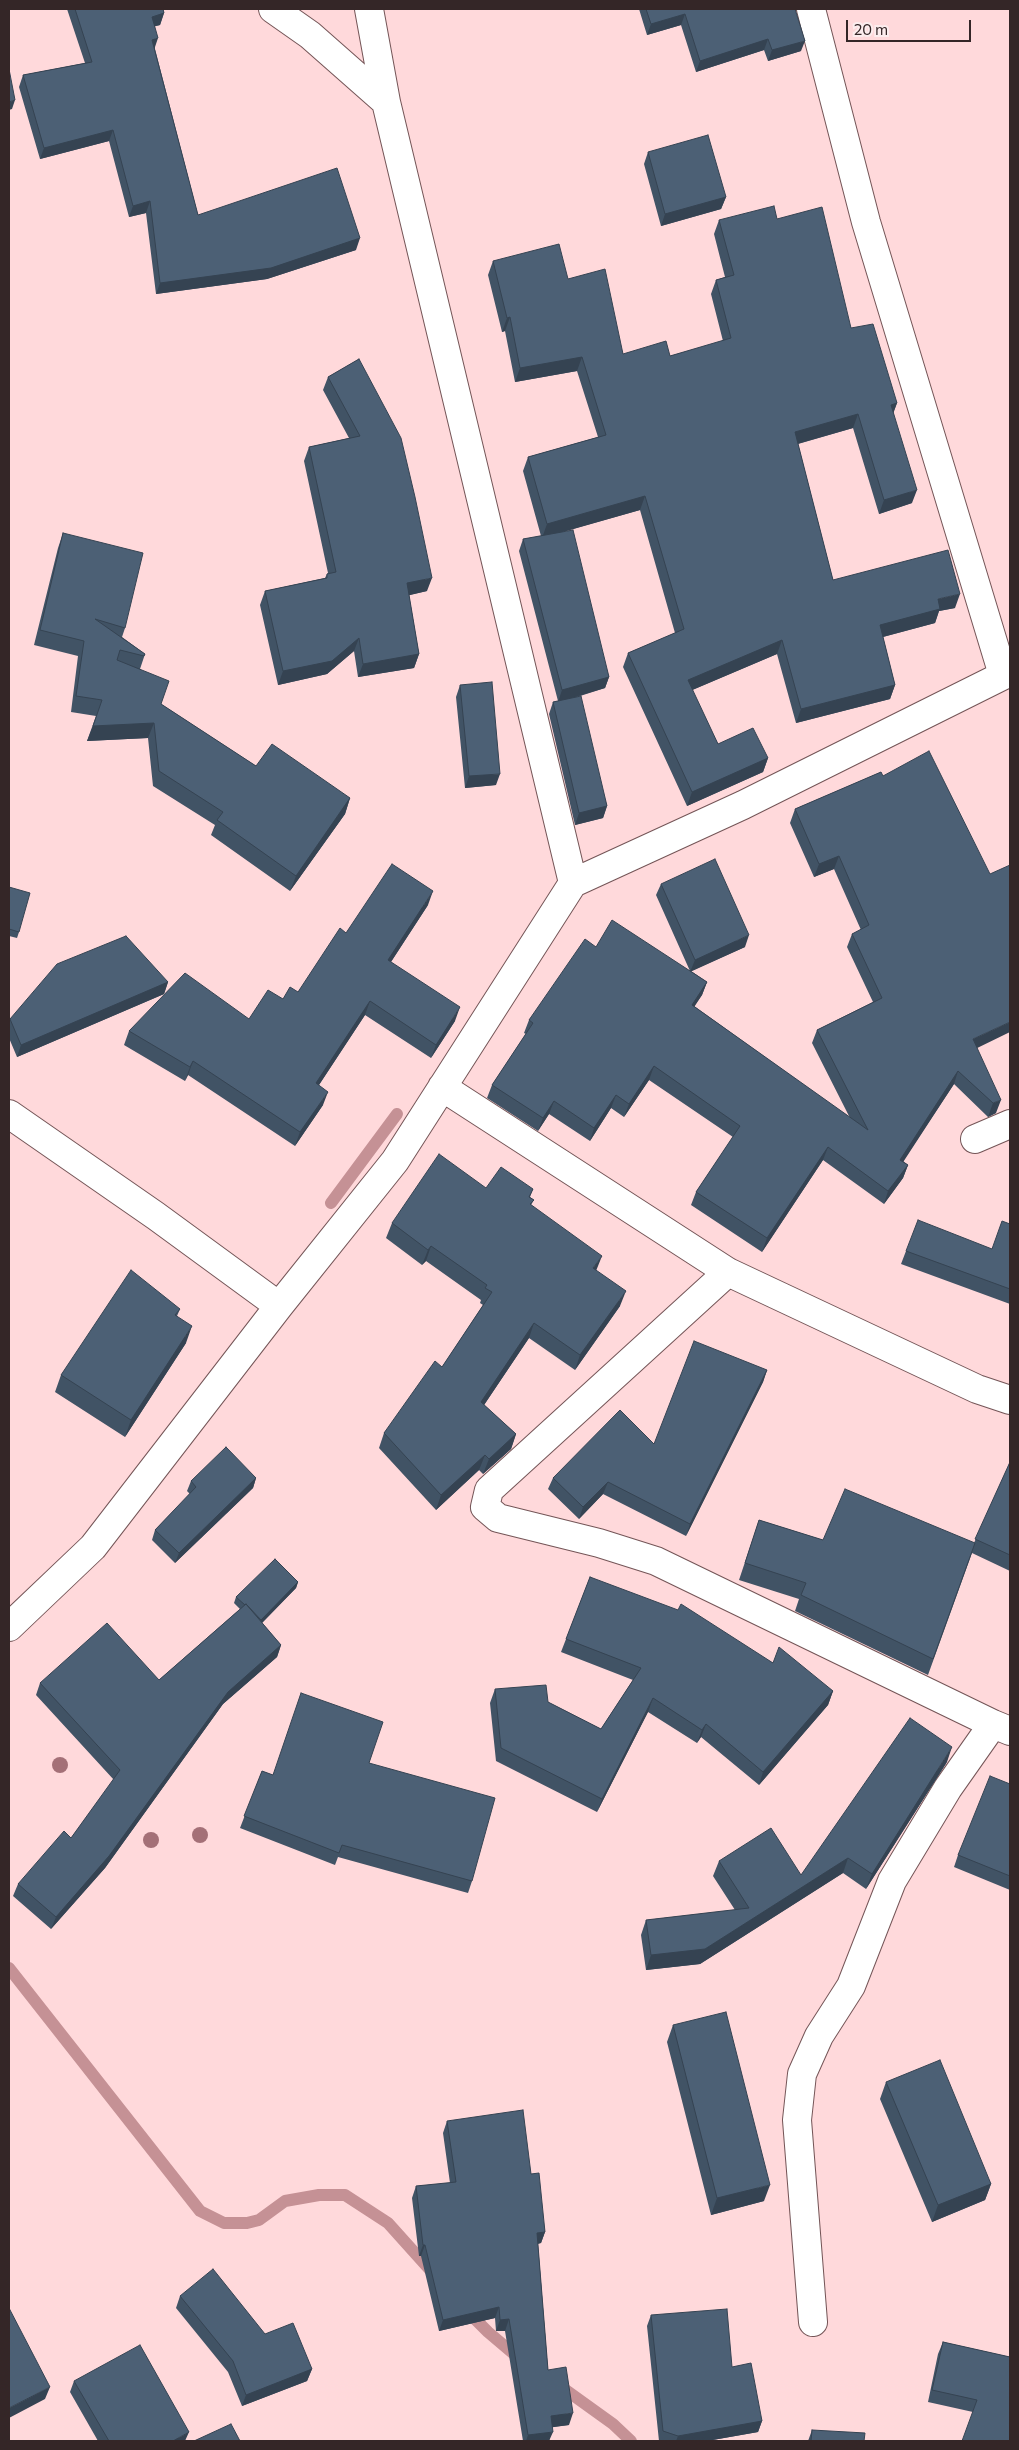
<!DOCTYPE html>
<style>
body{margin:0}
#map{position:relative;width:1019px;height:2450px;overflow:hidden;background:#ffd9db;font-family:Commissioner,sans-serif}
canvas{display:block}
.frame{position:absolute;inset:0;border:10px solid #342627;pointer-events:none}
.scale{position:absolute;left:846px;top:20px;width:125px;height:22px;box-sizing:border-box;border:2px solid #342627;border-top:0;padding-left:6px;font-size:15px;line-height:18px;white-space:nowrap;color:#342627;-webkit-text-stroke:4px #fcedee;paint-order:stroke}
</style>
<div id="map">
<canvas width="1019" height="2450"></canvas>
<div class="frame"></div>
<div class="scale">20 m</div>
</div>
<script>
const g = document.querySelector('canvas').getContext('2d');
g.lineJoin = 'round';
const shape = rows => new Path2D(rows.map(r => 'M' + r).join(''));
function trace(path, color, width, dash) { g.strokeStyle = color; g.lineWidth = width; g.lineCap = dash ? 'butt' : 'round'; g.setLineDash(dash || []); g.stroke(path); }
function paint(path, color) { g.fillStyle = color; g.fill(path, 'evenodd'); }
const stream = shape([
 [331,1203,397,1114],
 [9,1968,200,2211,224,2223,247,2223,259,2220,285,2201,319,2195,345,2195,388,2223,432,2272],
 [467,2311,488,2332,521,2360],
 [556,2383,613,2424,631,2441]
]);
const minor = shape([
 [273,9,310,35,386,102],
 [369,9,386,102,573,883,743,805,1010,672],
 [811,9,866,222,1003,675],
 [442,1087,728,1272,977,1389,1010,1400],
 [9,1114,156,1216,279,1306],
 [975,1139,1010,1124],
 [728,1272,489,1490,485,1507,498,1518,599,1543,656,1561,993,1724,1010,1731],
 [9,1627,93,1547,279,1306,395,1161,573,883],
 [813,2322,797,2120,802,2074,819,2036,851,1986,892,1881,948,1788,993,1724]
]);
const trees = [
 [60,1765],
 [200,1835],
 [151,1840]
];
const wall = shape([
 [67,9,163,9,164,13,160,25,155,26,155,49,198,215,356,250,267,279,156,294,146,213,129,217,109,141,40,159,19,87,23,75,85,63],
 [639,9,795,9,801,51,768,61,764,50,696,72,681,25,647,35],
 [648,152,726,197,721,209,661,226,644,164],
 [777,219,851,328,897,403,893,413,912,503,879,514,853,428,798,444,833,580,955,608,939,611,935,623,883,637,895,685,890,699,796,723,777,654,692,690,718,744,768,758,763,772,687,806,623,667,628,653,675,633,640,510,562,532,609,677,605,688,577,697,607,806,603,818,575,825,549,714,553,702,558,701,519,551,523,539,541,536,523,471,528,457,598,437,577,371,515,382,505,331,502,332,488,275,493,261,568,279,623,354,670,356,723,341,711,294,716,280,725,277,714,234,719,220],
 [359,359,427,591,409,595,419,654,414,668,358,677,354,651,327,674,278,685,260,605,265,591,325,578,327,574,328,573,304,461,309,447,349,438,323,390,328,377],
 [63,533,125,628,122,637,145,654,140,669,161,704,256,766,350,798,345,814,290,891,211,835,215,825,153,786,148,738,87,741,96,716,71,712,78,656,34,645,58,548],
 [460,685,496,785,465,788,456,697],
 [881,772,977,1048,996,1113,988,1117,954,1084,903,1161,908,1165,903,1178,884,1204,823,1160,762,1252,691,1205,696,1192,733,1137,649,1080,624,1117,611,1108,590,1141,549,1114,538,1131,487,1098,492,1085,526,1034,524,1033,529,1020,596,947,690,971,656,895,661,884,745,947,691,971,707,982,702,995,694,1006,850,1118,812,1043,817,1030,873,1002,847,947,852,934,861,930,834,869,814,877,790,823,795,809],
 [9,887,19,932,17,938,9,936],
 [428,905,391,962,455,1021,431,1058,365,1015,319,1085,323,1105,295,1146,188,1075,185,1081,124,1045,129,1031,249,1019,283,999,298,992,346,933],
 [168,982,164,994,17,1057,9,1038,9,1023,10,1019],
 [486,1188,533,1189,530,1197,534,1200,531,1205,596,1270,620,1306,575,1370,529,1338,484,1405,516,1434,511,1449,483,1474,479,1470,436,1510,379,1448,384,1433,442,1367,483,1305,480,1303,481,1300,426,1261,422,1265,386,1238,392,1223],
 [1010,1224,1010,1304,901,1264,906,1251,992,1249],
 [180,1309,177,1316,186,1343,125,1437,55,1392,61,1375],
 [767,1370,763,1382,686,1536,603,1494,579,1519,548,1489,553,1478,654,1444],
 [1010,1462,1010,1571,972,1553,928,1675,795,1611,799,1599,739,1580,759,1520,823,1540,974,1543],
 [256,1478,253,1488,175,1563,152,1540,155,1530,190,1494,187,1491,191,1481],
 [590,1577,833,1691,828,1705,759,1785,701,1737,697,1743,648,1712,597,1812,496,1761,490,1703,495,1689,548,1702,601,1729,633,1680,561,1652],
 [298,1582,296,1588,262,1623,281,1645,277,1657,223,1704,105,1868,51,1929,13,1896,18,1884,71,1838,114,1780,36,1695,40,1683,159,1680,240,1609,234,1603,236,1597],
 [947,1762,866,1889,843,1873,700,1964,646,1970,641,1935,646,1920,735,1910,713,1876,719,1861,801,1875],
 [369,1763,472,1881,468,1893,338,1857,335,1865,240,1828,262,1771,272,1775],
 [1010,1784,1010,1890,954,1867,958,1855],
 [673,2025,764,2201,711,2215,667,2042],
 [886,2082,991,2184,985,2200,932,2222,880,2099],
 [447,2121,531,2174,545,2232,541,2243,538,2244,548,2370,569,2425,552,2427,549,2441,523,2441,505,2331,496,2331,495,2318,439,2331,421,2256,419,2256,412,2198,416,2186,450,2183,443,2133],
 [180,2296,265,2334,312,2369,307,2381,242,2406,228,2372,176,2308],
 [651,2315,732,2367,762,2421,758,2432,707,2441,659,2441,647,2326],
 [943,2342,1010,2357,973,2412,928,2402,938,2354],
 [74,2381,185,2441,98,2441,70,2392],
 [812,2430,864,2441,808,2441]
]);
const shadedWall = shape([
 [164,13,160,25,148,28,152,17],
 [685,14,681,25,647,35,651,24],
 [158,38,154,50,152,40],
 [768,39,764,50,696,72,700,61],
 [805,41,801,51,768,61,772,50],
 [15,100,12,109,9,110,9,102],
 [113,130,109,141,40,159,44,148],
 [726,197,721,209,661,226,665,214],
 [150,201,146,213,129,217,133,206],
 [360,238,356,250,267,279,156,294,160,283],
 [510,317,505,331,502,332,507,318],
 [582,357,577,371,515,382,520,368],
 [897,403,892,417,891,405],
 [858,414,853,428,790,446,795,432],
 [917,490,912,503,879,514,884,500],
 [645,496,640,510,542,538,547,524],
 [432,578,427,591,402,597,407,583],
 [960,594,955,608,939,611,935,623,875,639,880,625,938,599],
 [359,638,354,651,327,674,278,685,283,671],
 [782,640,777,654,683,694,688,680],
 [419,654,414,668,358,677,363,664],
 [609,677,605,688,558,702,562,690],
 [895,685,890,699,796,723,801,709],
 [154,723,148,738,87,741,93,726],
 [768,758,763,772,687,806,692,792],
 [500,774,496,785,465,788,469,776],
 [350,798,345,814,290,891,296,876],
 [607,806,603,818,575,825,579,813],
 [839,856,834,869,814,877,819,864],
 [433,891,428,905,383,974,388,960],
 [749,935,745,947,690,972,695,960],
 [168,982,164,994,17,1057,21,1045],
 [707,982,702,995,687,1018,692,1005],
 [370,1001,365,1015,311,1097,316,1083],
 [460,1007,455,1021,431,1058,436,1045],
 [1010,1022,1010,1032,969,1052,973,1039],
 [193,1061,188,1075,185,1081,190,1067],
 [654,1066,649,1080,624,1117,629,1104],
 [958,1071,954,1084,896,1173,900,1160],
 [328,1092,323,1105,295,1146,300,1132],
 [616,1095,611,1108,590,1141,594,1128],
 [1001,1100,996,1113,988,1117,993,1103],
 [554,1101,549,1114,538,1131,543,1118],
 [828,1147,823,1160,762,1252,767,1238],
 [908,1165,903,1178,884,1204,888,1191],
 [431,1246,426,1261,422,1265,428,1250],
 [602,1256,596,1271,593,1268],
 [626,1291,620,1306,575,1370,580,1355],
 [534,1323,529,1338,476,1417,481,1402],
 [192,1326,186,1343,125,1437,131,1420],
 [767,1370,763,1382,686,1536,690,1524],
 [516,1434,511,1449,483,1474,489,1459],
 [485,1455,479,1470,436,1510,441,1495],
 [256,1478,253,1488,175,1563,179,1553],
 [608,1482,603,1494,579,1519,583,1507],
 [298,1582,296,1588,258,1627,261,1620],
 [281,1645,277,1657,223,1704,105,1868,51,1929,56,1917,228,1692],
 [833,1691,828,1705,759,1785,763,1772],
 [653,1698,648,1712,597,1812,602,1799],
 [706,1724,701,1737,697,1743,702,1730],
 [952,1747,947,1762,866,1889,872,1874],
 [848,1858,843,1873,700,1964,646,1970,651,1955,705,1949],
 [991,2184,985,2200,932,2222,938,2205],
 [770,2185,764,2201,711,2215,717,2198],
 [545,2232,541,2243,533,2244,537,2233],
 [423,2245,425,2245,421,2256,419,2256],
 [499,2307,495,2318,439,2331,443,2320],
 [509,2319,505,2331,496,2331,500,2320],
 [312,2369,307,2381,242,2406,246,2395],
 [50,2387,45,2399,9,2418,9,2408],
 [573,2413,569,2425,547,2428,551,2416],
 [762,2421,758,2432,707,2441,676,2441,678,2436],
 [189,2432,185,2441,173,2441],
 [553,2432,549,2441,526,2441,528,2435]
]);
const building = shape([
 [75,9,163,9,164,13,152,17,158,38,152,40,198,215,337,168,360,238,271,268,160,283,150,201,133,206,113,130,44,148,23,75,92,62,75,9],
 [646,9,795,9,805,41,772,50,768,39,700,61,685,14,651,24,646,9],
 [9,69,15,100,9,102,9,69],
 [708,135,726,197,665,214,648,152,708,135],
 [774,206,777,219,822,207,851,328,873,324,897,403,891,405,917,490,884,500,858,414,795,432,833,580,948,550,960,594,938,599,940,609,880,625,895,685,801,709,782,640,688,680,718,744,753,728,768,758,692,792,628,653,684,629,645,496,547,524,528,457,606,435,582,357,520,368,510,317,507,318,493,261,559,244,568,279,605,269,623,354,666,341,670,356,731,338,716,280,734,275,719,220,774,206],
 [359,359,401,438,415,497,432,578,407,583,419,654,363,664,359,638,332,661,283,671,265,591,327,578,327,574,336,572,309,447,360,436,328,377,359,359],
 [573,530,609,677,562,690,523,539,573,530],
 [63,533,143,553,125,628,95,619,145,654,144,656,120,650,117,660,169,681,161,704,256,766,272,744,350,798,296,876,217,820,223,812,159,771,154,723,93,726,102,700,76,696,84,641,40,630,63,533],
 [492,682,500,774,469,776,460,685,492,682],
 [581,696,607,806,579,813,553,702,581,696],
 [929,751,990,874,1010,865,1010,1022,973,1039,1001,1100,993,1103,958,1071,900,1160,908,1165,888,1191,828,1147,767,1238,696,1192,740,1126,654,1066,629,1104,616,1095,594,1128,554,1101,543,1118,492,1085,533,1023,529,1020,585,939,596,947,612,920,707,982,692,1005,868,1130,817,1030,882,998,852,934,869,925,839,856,819,864,795,809,881,772,883,776,929,751],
 [715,859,749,935,695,960,661,884,715,859],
 [392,864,433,891,388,960,460,1007,436,1045,370,1001,316,1083,328,1092,300,1132,193,1061,190,1067,129,1031,185,973,249,1019,268,990,283,999,290,987,298,992,340,928,346,933,392,864],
 [9,887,30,893,19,932,9,929,9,887],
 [126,936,168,982,21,1045,10,1019,57,964,126,936],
 [439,1154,486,1188,501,1167,533,1189,529,1197,534,1200,530,1204,602,1256,593,1268,626,1291,580,1355,534,1323,481,1402,516,1434,489,1459,485,1455,441,1495,384,1433,435,1361,442,1367,492,1292,485,1288,487,1285,431,1246,428,1250,392,1223,439,1154],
 [918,1220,992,1249,1002,1221,1010,1224,1010,1289,906,1251,918,1220],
 [131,1270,180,1309,175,1315,192,1326,131,1420,61,1375,131,1270],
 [694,1341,767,1370,690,1524,608,1482,583,1507,553,1478,620,1410,654,1444,694,1341],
 [226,1447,256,1478,179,1553,155,1530,196,1487,191,1481,226,1447],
 [1010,1462,1010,1555,975,1539,1010,1462],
 [845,1489,975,1543,933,1659,801,1595,806,1583,745,1563,759,1520,823,1540,845,1489],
 [275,1559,298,1582,261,1620,246,1604,245,1605,236,1597,275,1559],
 [590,1577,678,1610,681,1604,773,1663,779,1647,833,1691,763,1772,706,1724,702,1730,653,1698,602,1799,501,1748,495,1689,546,1685,548,1702,601,1729,641,1668,566,1639,590,1577],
 [246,1604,281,1645,228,1692,109,1856,56,1917,18,1884,64,1831,71,1838,120,1770,40,1683,107,1623,159,1680,246,1604],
 [301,1693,383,1722,369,1763,495,1798,472,1881,342,1845,339,1853,244,1816,262,1771,273,1775,301,1693],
 [910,1718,952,1747,872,1874,848,1858,705,1949,651,1955,646,1920,749,1908,719,1861,771,1828,801,1875,910,1718],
 [990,1776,1010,1784,1010,1876,958,1855,990,1776],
 [726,2012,770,2185,717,2198,673,2025,726,2012],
 [940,2060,991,2184,938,2205,886,2082,940,2060],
 [523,2110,531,2174,539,2173,545,2232,537,2233,548,2370,566,2367,573,2413,551,2416,553,2432,528,2435,509,2319,500,2320,499,2307,443,2320,425,2245,423,2245,416,2186,456,2182,447,2121,523,2110],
 [213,2269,265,2334,293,2323,312,2369,246,2395,233,2361,180,2296,213,2269],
 [9,2308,50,2387,9,2408,9,2308],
 [727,2309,732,2367,751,2363,762,2421,678,2436,663,2431,651,2315,727,2309],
 [943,2342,1010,2357,1010,2441,962,2441,977,2400,932,2390,943,2342],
 [140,2345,189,2432,173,2441,109,2441,74,2381,140,2345],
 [231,2424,240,2441,194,2441,231,2424],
 [812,2430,865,2433,864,2441,811,2441,812,2430]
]);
trace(stream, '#c59195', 12);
trace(minor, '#745557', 30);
trace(minor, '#fff', 28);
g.fillStyle = '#a47077';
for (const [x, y] of trees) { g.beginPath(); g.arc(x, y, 8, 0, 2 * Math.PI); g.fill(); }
paint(wall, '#415365');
paint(shadedWall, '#354352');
paint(building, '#4c6075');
trace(building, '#354352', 1);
</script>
